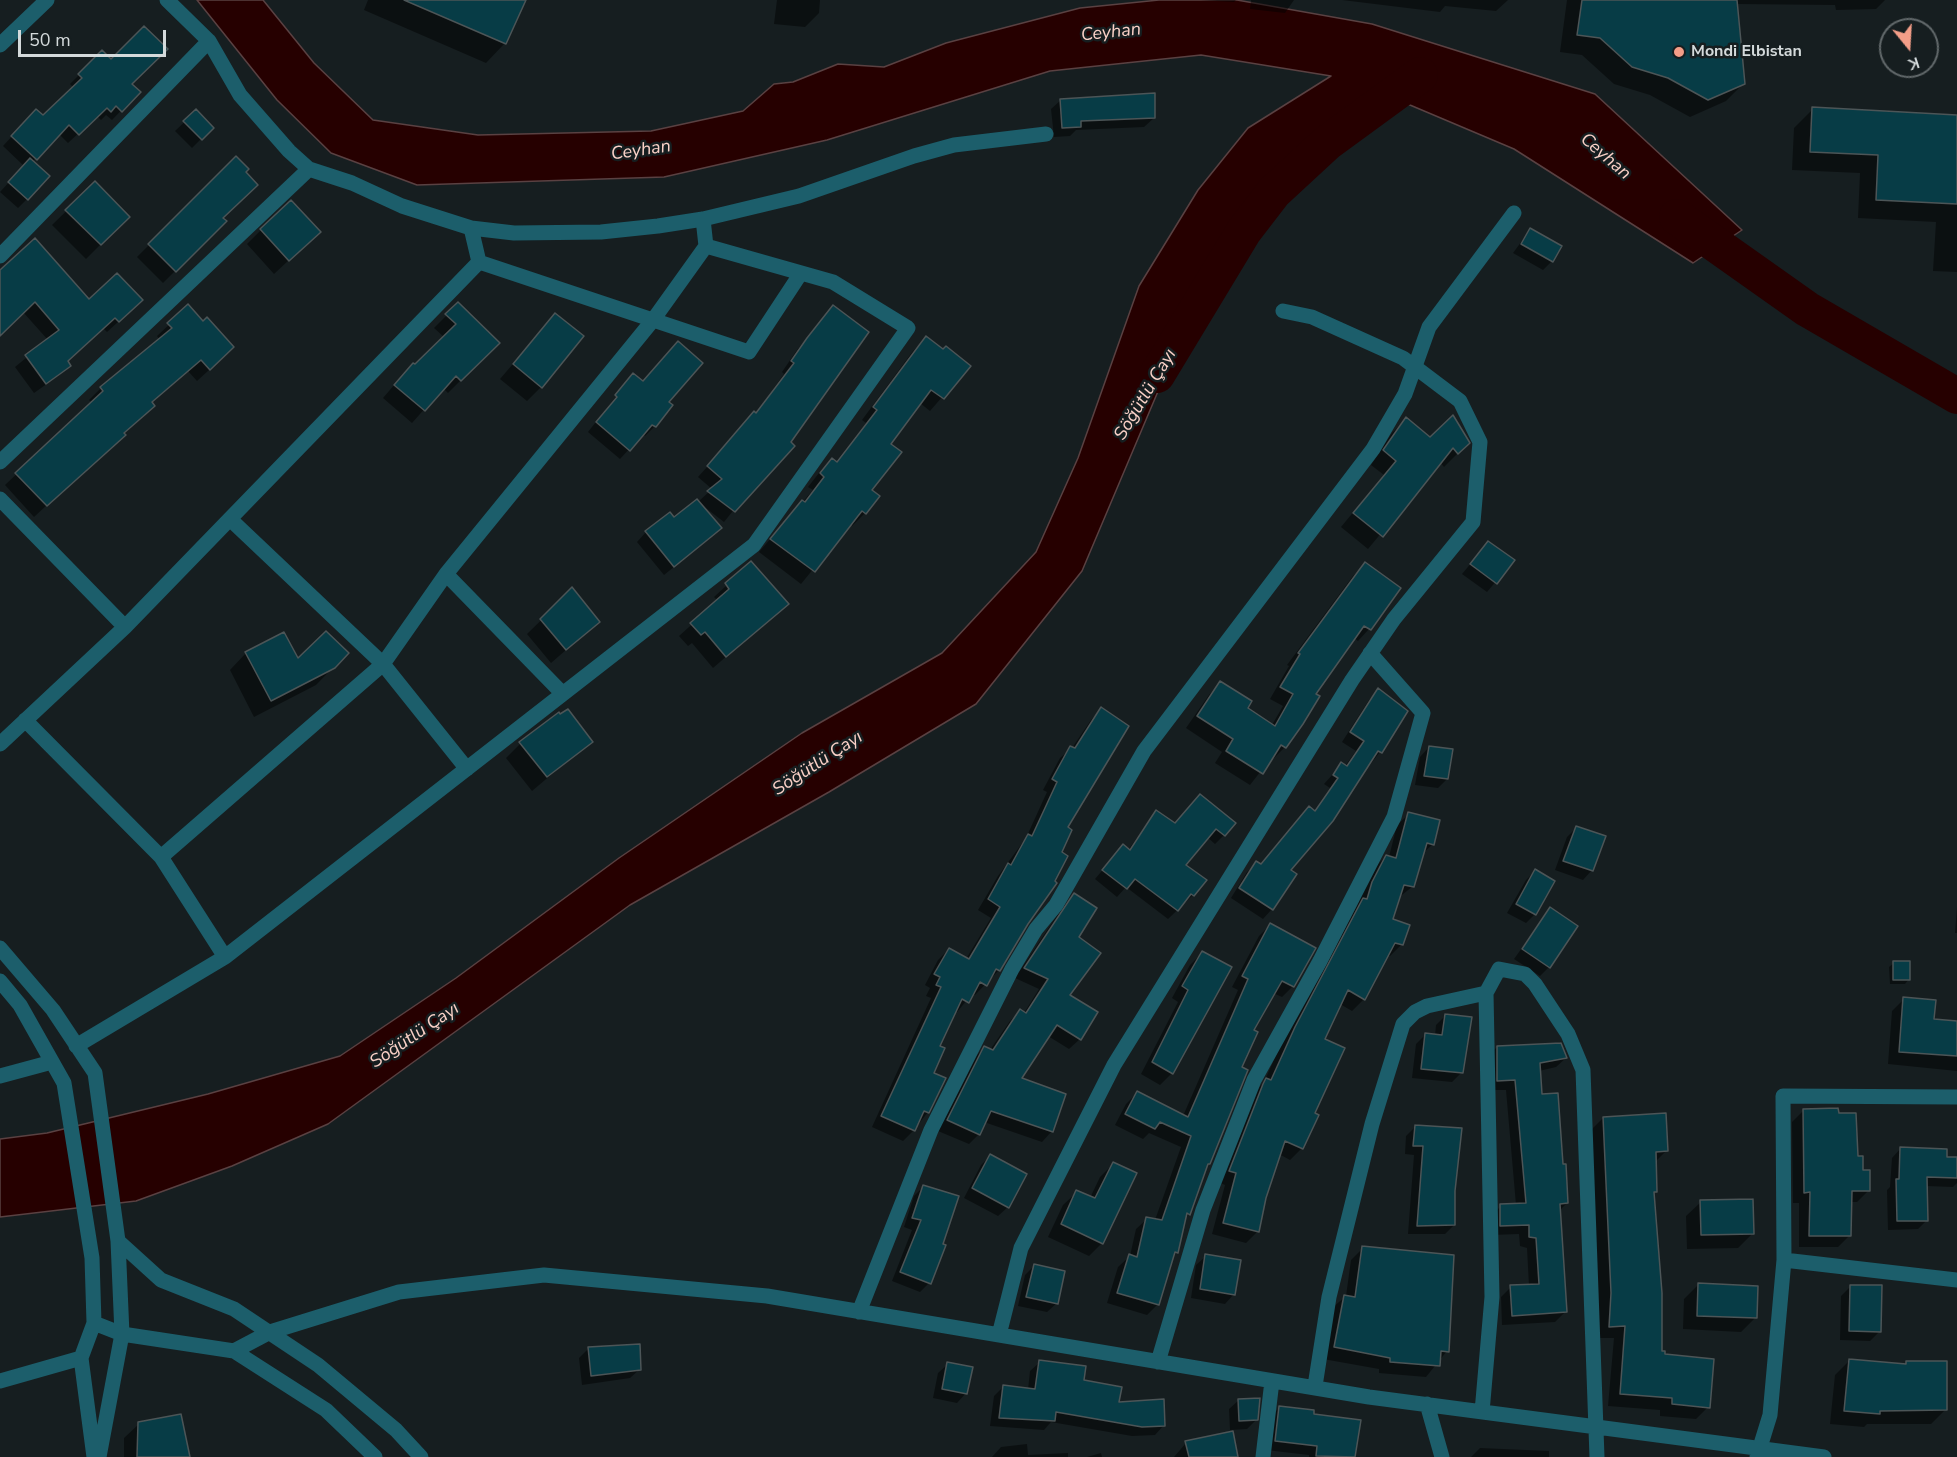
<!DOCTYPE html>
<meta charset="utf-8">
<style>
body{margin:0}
#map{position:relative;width:1957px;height:1457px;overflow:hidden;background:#161e20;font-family:"Nunito Sans",sans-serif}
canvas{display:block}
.north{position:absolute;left:1879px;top:18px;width:60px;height:60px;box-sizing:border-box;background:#161e20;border:2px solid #62696b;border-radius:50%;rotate:162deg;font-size:16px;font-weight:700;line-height:24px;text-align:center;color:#d4dadb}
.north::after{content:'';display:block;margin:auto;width:21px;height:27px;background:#f49e88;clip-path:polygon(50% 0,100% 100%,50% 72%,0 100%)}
.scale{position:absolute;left:18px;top:30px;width:148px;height:27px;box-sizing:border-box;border:3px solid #d4dadb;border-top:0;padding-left:8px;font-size:18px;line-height:21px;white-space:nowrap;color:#d4dadb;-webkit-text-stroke:4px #161e20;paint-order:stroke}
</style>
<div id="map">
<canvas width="1957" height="1457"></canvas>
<div class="north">K</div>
<div class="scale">50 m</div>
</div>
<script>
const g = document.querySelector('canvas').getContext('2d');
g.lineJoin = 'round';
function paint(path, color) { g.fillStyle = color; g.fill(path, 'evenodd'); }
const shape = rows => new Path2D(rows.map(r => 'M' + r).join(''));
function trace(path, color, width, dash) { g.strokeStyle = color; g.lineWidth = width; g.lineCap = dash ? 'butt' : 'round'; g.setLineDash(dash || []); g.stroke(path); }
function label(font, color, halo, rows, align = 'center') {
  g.font = font + ' "Nunito Sans",sans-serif'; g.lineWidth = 5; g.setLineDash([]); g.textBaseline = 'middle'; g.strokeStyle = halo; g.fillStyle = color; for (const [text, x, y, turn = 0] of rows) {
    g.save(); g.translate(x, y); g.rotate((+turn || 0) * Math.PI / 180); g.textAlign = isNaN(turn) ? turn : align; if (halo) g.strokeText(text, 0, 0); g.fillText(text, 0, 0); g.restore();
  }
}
const water = shape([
 [197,0,263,0,314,63,373,120,478,135,651,131,743,111,774,84,793,82,838,64,884,67,946,43,1080,8,1159,0,1237,0,1372,24,1595,94,1742,230,1693,263,1514,149,1391,97,1348,112,1291,160,1225,233,1082,571,976,704,829,792,630,905,328,1124,232,1166,136,1201,0,1217,0,1139,47,1133,208,1094,340,1056,456,978,619,858,802,733,942,653,1036,552,1078,458,1139,286,1198,190,1248,128,1331,76,1201,55,1050,71,827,140,664,177,417,185,331,153,277,100,197,0]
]);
const shadow = shape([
 [368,0,524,0,505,43,486,63,364,10],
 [777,0,820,0,819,13,805,27,774,24],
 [1201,0,1236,0,1234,2],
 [1251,0,1294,0,1285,13,1250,9],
 [1342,0,1508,0,1496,11,1445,6,1440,12],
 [1567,0,1885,0,1876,9,1836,10,1835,5,1736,4,1744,83,1726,101,1690,117,1650,95,1614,84,1582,55,1560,52],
 [102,52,139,92,112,120,106,115,101,120,97,116,68,143,59,134,32,162,27,199,18,208,0,192,24,166,3,146,27,120,43,117,74,88,70,84],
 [1061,100,1154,118,1144,127,1076,130,1070,136,1054,137,1051,109],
 [1813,109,1957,116,1957,272,1933,271,1936,222,1858,218,1860,173,1792,170,1794,128],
 [196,111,212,128,192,148,175,131],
 [236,158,222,218,225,221,163,283,137,257],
 [95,183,128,217,86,259,52,225],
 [261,230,304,246,274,274,247,244],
 [1530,230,1552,261,1543,270,1513,253],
 [0,274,89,301,130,311,107,332,103,328,66,362,69,365,58,376,34,393,15,367,48,340,23,312,0,334],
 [458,304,498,343,448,393,443,388,412,423,383,398,401,377,444,337,434,328],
 [188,307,221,359,197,381,188,371,150,403,141,418,34,517,5,485,92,403,89,400,101,388,160,340,157,336],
 [833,307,844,363,818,405,724,522,702,505,711,537,664,575,637,542,646,532,698,502,712,489,698,477,755,414,784,374,782,372,797,350],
 [555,315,541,387,527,401,500,379],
 [926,338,969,366,930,411,920,403,889,444,870,490,865,513,852,526,850,524,801,584,759,552,813,490,808,487,819,473,832,460,835,463,866,423,862,420,913,351],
 [633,375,671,406,655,426,645,436,643,434,620,459,588,432],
 [1406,419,1430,439,1468,443,1444,467,1440,462,1368,549,1341,527,1384,475,1371,465,1392,433],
 [1488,543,1513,561,1487,592,1462,574],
 [751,563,787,604,713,668,692,643,688,646,679,636,718,601,714,597],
 [1365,564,1369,629,1358,641,1354,638,1314,695,1285,747,1273,759,1271,758,1250,785,1215,763,1222,752,1186,728,1209,695,1220,683,1246,708,1272,725,1283,706,1270,699,1289,666,1287,665,1353,576],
 [572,590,598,622,551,663,527,634],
 [246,653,297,660,347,653,316,685,254,717,230,670],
 [1378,690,1380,752,1288,870,1272,909,1263,919,1231,898,1247,872,1257,863,1260,865,1300,817,1309,808,1314,811,1330,788,1324,784,1342,764,1345,766,1356,751,1342,742,1369,700],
 [1101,709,1060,853,1053,881,1055,883,1026,923,999,970,975,995,972,994,957,1012,954,1011,938,1047,928,1112,914,1130,903,1141,872,1127,931,998,926,996,930,988,925,985,938,960,949,949,966,959,991,918,978,910,998,876,1026,838,1047,792,1043,790,1060,758,1072,748,1091,720],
 [591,741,532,791,506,758,520,744],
 [1429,747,1447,779,1438,788,1415,785,1420,757],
 [1200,796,1224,835,1215,844,1207,837,1184,866,1193,895,1168,919,1126,887,1117,897,1095,879,1123,846,1128,850,1156,812,1175,824],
 [1409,814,1433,844,1421,855,1412,887,1398,898,1391,920,1408,926,1401,945,1390,956,1387,955,1364,999,1352,1011,1340,1004,1323,1040,1313,1114,1302,1148,1290,1160,1279,1154,1265,1198,1257,1232,1246,1243,1212,1234,1225,1185,1218,1182,1255,1092,1264,1082,1283,1040,1357,906,1374,868,1386,856,1389,857,1397,825],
 [1576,828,1592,870,1583,880,1555,870,1567,837],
 [1535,871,1535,914,1526,923,1507,913,1526,880],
 [1074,895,1077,938,1068,995,1080,1039,1069,1049,1048,1036,1020,1079,1052,1131,1042,1142,984,1122,979,1134,969,1144,938,1131,974,1058,985,1047,990,1050,1010,1021,1020,1011,1024,1013,1039,989,1015,978,1064,905],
 [1957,907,1957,933,1955,933],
 [1550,909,1549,967,1540,976,1514,959],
 [1270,925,1293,986,1282,997,1273,993,1252,1031,1209,1164,1205,1168,1189,1214,1184,1219,1176,1252,1173,1255,1158,1304,1147,1315,1107,1303,1118,1267,1130,1256,1136,1229,1147,1219,1155,1220,1181,1147,1149,1133,1143,1139,1115,1125,1126,1104,1137,1093,1183,1116,1238,990,1232,987,1259,936],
 [1202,953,1172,1073,1160,1085,1141,1074,1178,1002,1172,998,1190,965],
 [1894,963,1909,979,1905,984,1890,984,1889,967],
 [1904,999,1932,1021,1957,1022,1957,1071,1888,1064,1892,1011],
 [1445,1016,1461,1073,1452,1082,1412,1078,1416,1044,1425,1035,1435,1036,1436,1025],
 [1497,1047,1566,1058,1556,1067,1539,1071,1540,1096,1562,1166,1567,1203,1559,1211,1565,1312,1555,1322,1502,1325,1501,1297,1511,1287,1529,1286,1527,1248,1520,1246,1519,1234,1491,1235,1491,1216,1501,1206,1516,1205,1506,1090,1488,1090,1487,1057],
 [1804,1110,1856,1158,1869,1190,1857,1202,1850,1202,1849,1236,1838,1247,1799,1247,1799,1203,1793,1203,1792,1122],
 [1603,1118,1667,1150,1654,1163,1655,1191,1653,1194,1661,1352,1708,1407,1696,1419,1660,1416,1660,1410,1608,1406,1614,1338,1598,1338,1591,1130],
 [1416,1126,1454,1225,1445,1234,1408,1234,1414,1155,1405,1154,1406,1136],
 [1901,1148,1957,1159,1957,1183,1953,1187,1926,1186,1927,1220,1918,1229,1888,1230,1887,1190,1890,1187,1892,1158],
 [990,1156,1008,1207,998,1216,964,1198,981,1165],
 [1113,1164,1102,1243,1089,1256,1048,1237,1063,1205,1077,1192,1090,1198,1100,1177],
 [923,1187,929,1283,920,1292,892,1281,912,1230,904,1227,914,1196],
 [1701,1202,1752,1234,1738,1248,1687,1249,1686,1216],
 [1363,1248,1447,1351,1426,1377,1379,1373,1379,1369,1323,1359,1332,1308,1346,1296,1351,1260],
 [1206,1256,1234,1294,1225,1304,1191,1298,1196,1265],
 [1034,1266,1057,1303,1047,1312,1018,1306,1025,1275],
 [1699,1284,1755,1318,1741,1332,1683,1329,1684,1299],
 [1851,1286,1880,1331,1870,1341,1840,1340,1841,1296],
 [589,1348,640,1369,630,1378,582,1385,579,1358],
 [1849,1361,1903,1366,1907,1362,1945,1410,1931,1424,1867,1424,1864,1427,1830,1424,1835,1375],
 [1040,1362,1082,1382,1117,1404,1164,1425,1155,1435,1132,1436,1051,1422,1044,1430,990,1426,994,1396,1003,1387,1028,1390,1030,1371],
 [948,1364,966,1393,957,1403,933,1398,938,1373],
 [1239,1400,1256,1420,1247,1429,1230,1430,1229,1409],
 [1279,1408,1359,1421,1354,1457,1340,1457,1339,1455,1338,1457,1309,1457,1309,1455,1266,1450,1270,1417],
 [139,1424,188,1457,124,1457,124,1438],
 [1186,1443,1236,1457,1174,1457],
 [1027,1444,1028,1455,1068,1453,1068,1457,992,1457,1001,1447],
 [1480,1448,1549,1451,1549,1457,1471,1457],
 [1101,1453,1102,1457,1087,1457]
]);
const river = shape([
 [1677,217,1807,309,1957,396],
 [1157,375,1244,231,1274,192,1327,143,1420,75]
]);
const building = shape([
 [404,0,526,0,506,44,404,0],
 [1582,0,1737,0,1745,84,1708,100,1668,78,1632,67,1600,38,1577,35,1582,0],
 [144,26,168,49,132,84,141,92,122,112,116,106,111,112,107,108,79,135,69,125,37,160,11,136,36,109,43,115,82,78,78,74,102,50,111,59,144,26],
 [1155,93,1155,118,1081,121,1081,127,1062,128,1060,99,1155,93],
 [1812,107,1957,115,1957,204,1876,200,1878,155,1810,152,1812,107],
 [196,109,214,128,202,140,183,121,196,109],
 [236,156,249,169,246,172,258,185,223,218,227,221,176,272,148,244,236,156],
 [30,158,50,176,28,200,8,182,30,158],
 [95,181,130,217,101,245,65,210,95,181],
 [291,200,321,232,289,261,260,229,291,200],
 [1530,228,1562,246,1553,262,1521,244,1530,228],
 [35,238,89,299,117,273,143,300,119,322,115,318,68,361,71,366,46,384,25,355,59,330,35,302,0,336,0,270,35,238],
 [458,302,500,343,461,381,456,376,425,411,394,385,413,363,415,364,456,324,445,314,458,302],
 [188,304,203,321,207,317,234,347,210,370,201,360,152,402,155,406,124,433,126,435,47,506,15,473,103,391,100,387,172,328,167,323,188,304],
 [833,305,869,332,791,442,795,446,735,512,707,491,722,479,707,466,754,411,756,413,794,363,791,361,807,338,833,305],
 [555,313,584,336,542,388,513,364,555,313],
 [926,336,943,349,946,346,971,366,944,399,931,390,891,444,902,452,872,490,880,496,866,514,862,511,858,516,815,572,770,539,802,500,805,502,824,477,820,473,832,458,837,462,877,410,873,407,926,336],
 [678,341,703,363,669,402,673,405,656,427,652,425,630,451,596,422,617,397,615,395,633,373,643,381,678,341],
 [1453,415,1470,443,1458,454,1453,448,1383,537,1353,513,1396,461,1383,450,1406,417,1430,437,1453,415],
 [697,499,722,528,674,567,645,531,670,512,674,517,697,499],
 [1488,541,1515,560,1497,584,1470,564,1488,541],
 [751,561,789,604,726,657,705,632,701,635,690,623,729,589,725,583,751,561],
 [1365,562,1401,588,1371,630,1364,626,1316,694,1320,696,1303,724,1286,748,1281,745,1263,774,1226,751,1233,739,1197,716,1220,681,1252,701,1248,708,1275,726,1293,694,1280,687,1300,654,1298,653,1365,562],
 [572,587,600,622,566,650,540,619,572,587],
 [326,631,349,653,335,668,271,701,245,652,284,632,298,658,326,631],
 [1378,688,1408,711,1382,753,1378,751,1333,821,1291,870,1297,874,1273,910,1239,888,1256,861,1261,864,1309,806,1315,811,1338,778,1333,775,1341,762,1347,766,1364,741,1350,732,1378,688],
 [1101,707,1129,726,1068,827,1072,830,1062,852,1068,856,1055,881,1057,883,1028,924,1000,971,996,969,987,986,980,982,969,1003,962,999,940,1046,945,1048,934,1073,946,1078,929,1113,924,1111,915,1131,881,1116,941,987,936,985,940,977,934,974,949,948,969,959,1000,907,988,899,1008,863,1011,865,1028,834,1032,836,1057,782,1052,779,1070,746,1075,748,1101,707],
 [568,709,593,742,547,777,519,742,559,712,560,714,568,709],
 [1429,746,1453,749,1448,779,1424,776,1429,746],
 [1200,794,1236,823,1225,836,1216,829,1186,865,1207,880,1194,896,1191,894,1178,911,1135,879,1127,889,1102,870,1123,844,1130,850,1156,810,1175,823,1200,794],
 [1408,812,1440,820,1434,845,1427,843,1414,887,1404,885,1393,919,1410,925,1403,945,1395,943,1365,1000,1348,990,1325,1039,1345,1048,1315,1113,1319,1115,1303,1149,1285,1141,1266,1198,1259,1232,1223,1223,1236,1173,1229,1171,1263,1084,1266,1078,1271,1080,1295,1027,1363,898,1367,899,1372,882,1386,855,1396,858,1408,812],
 [1576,826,1606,836,1593,871,1563,861,1576,826],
 [1535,869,1555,881,1536,915,1516,904,1535,869],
 [1074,893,1097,908,1079,937,1101,953,1070,995,1098,1012,1081,1040,1057,1025,1022,1078,1066,1094,1053,1132,991,1111,980,1135,947,1120,984,1046,993,1050,1020,1009,1026,1013,1048,979,1024,968,1074,893],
 [1550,907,1578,926,1550,968,1522,949,1550,907],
 [1270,923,1316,948,1294,987,1282,981,1254,1030,1258,1032,1242,1067,1248,1070,1210,1164,1208,1164,1190,1215,1187,1213,1178,1253,1175,1252,1159,1305,1117,1293,1129,1254,1137,1257,1146,1217,1162,1220,1191,1136,1160,1122,1155,1129,1125,1114,1137,1091,1188,1117,1248,979,1242,976,1270,923],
 [1202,951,1232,967,1173,1074,1152,1062,1188,990,1182,986,1202,951],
 [1893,961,1910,961,1910,980,1893,980,1893,961],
 [1903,997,1936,1000,1934,1019,1957,1021,1957,1056,1899,1052,1903,997],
 [1445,1014,1472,1017,1463,1073,1421,1069,1425,1033,1442,1035,1445,1014],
 [1561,1043,1567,1058,1540,1063,1542,1094,1558,1093,1563,1164,1566,1164,1568,1203,1560,1204,1567,1312,1512,1316,1510,1285,1539,1284,1536,1238,1529,1237,1529,1225,1500,1226,1500,1204,1526,1203,1515,1080,1497,1081,1497,1046,1561,1043],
 [1838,1108,1839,1113,1856,1113,1858,1156,1863,1156,1863,1170,1870,1170,1870,1191,1852,1191,1851,1236,1809,1236,1810,1192,1804,1193,1803,1109,1838,1108],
 [1666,1113,1668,1151,1656,1152,1657,1192,1654,1192,1662,1293,1662,1351,1665,1351,1665,1354,1714,1359,1710,1408,1672,1404,1672,1398,1620,1394,1625,1326,1609,1327,1611,1293,1603,1117,1666,1113],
 [1415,1125,1462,1128,1455,1191,1455,1225,1417,1226,1423,1146,1413,1146,1415,1125],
 [1900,1147,1947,1149,1947,1157,1957,1157,1957,1178,1927,1177,1928,1221,1897,1221,1896,1179,1899,1179,1900,1147],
 [990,1154,1027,1174,1009,1208,972,1188,990,1154],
 [1113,1162,1137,1173,1103,1244,1061,1224,1076,1190,1095,1198,1113,1162],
 [923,1185,959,1196,943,1244,946,1245,931,1284,900,1272,921,1220,912,1218,923,1185],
 [1753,1199,1754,1234,1701,1235,1700,1200,1753,1199],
 [1362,1246,1454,1255,1449,1352,1441,1351,1440,1366,1390,1362,1390,1358,1334,1347,1344,1295,1355,1297,1362,1246],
 [1205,1254,1241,1260,1235,1295,1200,1289,1205,1254],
 [1034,1264,1065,1271,1058,1304,1026,1297,1034,1264],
 [1698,1283,1758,1286,1757,1318,1697,1316,1698,1283],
 [1850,1285,1882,1285,1881,1332,1849,1331,1850,1285],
 [640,1344,641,1370,591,1376,588,1347,640,1344],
 [1849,1359,1906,1364,1906,1361,1947,1361,1947,1410,1880,1411,1880,1414,1844,1411,1849,1359],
 [1039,1360,1086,1366,1084,1380,1122,1387,1119,1402,1164,1399,1165,1426,1142,1427,1056,1412,1055,1421,999,1418,1003,1385,1035,1389,1039,1360],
 [947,1362,973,1367,967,1394,942,1389,947,1362],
 [1260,1398,1258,1420,1239,1421,1238,1399,1260,1398],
 [1279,1406,1314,1410,1314,1414,1361,1420,1355,1457,1316,1456,1317,1446,1275,1441,1279,1406],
 [181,1414,190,1457,137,1457,138,1422,181,1414],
 [1233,1431,1238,1457,1189,1457,1185,1441,1233,1431]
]);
const minor = shape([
 [167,0,209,41,240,95,289,151,309,169,352,183,402,206,471,228,514,233,601,232,658,226,703,219,799,196,914,156,954,145,1046,134],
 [0,45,47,0],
 [471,228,479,262,749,352,801,273],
 [0,256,209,41],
 [0,462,309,169],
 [0,499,125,627],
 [231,520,383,664,467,769],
 [446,574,563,694],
 [25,720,161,857,225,957],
 [0,744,125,627,479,262],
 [161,857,383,664,446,574,653,320,706,246,703,219],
 [0,948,53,1010,95,1073,118,1241,122,1334,99,1457],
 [0,981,20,1005,64,1083,92,1258,94,1323,81,1358,94,1457],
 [76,1046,225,957,754,545,908,328,833,282,706,246],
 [0,1076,52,1062],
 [118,1241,161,1280,234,1309,318,1365,396,1430,421,1457],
 [1784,1260,1957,1280],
 [859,1312,931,1130,1012,969,1036,929,1056,905,1144,751,1373,449,1405,394,1429,327,1514,213],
 [94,1323,122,1334,234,1351,326,1410,375,1457],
 [999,1335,1021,1248,1114,1065,1352,680,1394,619,1473,522,1480,442,1460,401,1403,358,1312,317,1283,311],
 [234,1351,270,1332,399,1292,544,1275,767,1296,1369,1397,1824,1457],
 [1158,1362,1203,1210,1254,1080,1320,961,1394,817,1423,713,1370,653],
 [0,1381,81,1358],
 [1315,1386,1329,1297,1372,1124,1403,1024,1415,1012,1427,1006,1486,993],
 [1427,1404,1442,1457],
 [1482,1412,1492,1297,1486,993,1499,969,1525,974,1535,984,1568,1034,1583,1070,1597,1457],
 [1263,1457,1272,1381],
 [1757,1457,1770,1415,1784,1260,1783,1096,1957,1097]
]);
const markers = [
 [1679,52,6,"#f49e88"]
];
const poiNames = [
 ["Mondi Elbistan",1691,52]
];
const waterNames = [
 ["Ceyhan",1111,33,-6],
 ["Ceyhan",641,151,-8],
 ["Ceyhan",1605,157,41],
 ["Söğütlü Çayı",1146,395,-59],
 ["Söğütlü Çayı",818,764,-33],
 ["Söğütlü Çayı",415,1036,-34]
];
paint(water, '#260000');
trace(water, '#5a4142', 1.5);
paint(shadow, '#0007');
trace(river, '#260000', 36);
paint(building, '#073c46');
trace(building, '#4c5557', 1.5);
trace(minor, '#1c5e6b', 15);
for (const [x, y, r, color] of markers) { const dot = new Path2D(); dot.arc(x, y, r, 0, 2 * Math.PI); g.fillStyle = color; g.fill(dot); trace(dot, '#161e20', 2); }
label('bold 16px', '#d4dadb', '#161e20', poiNames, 'left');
label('italic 18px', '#fad1c7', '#161e20', waterNames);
</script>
